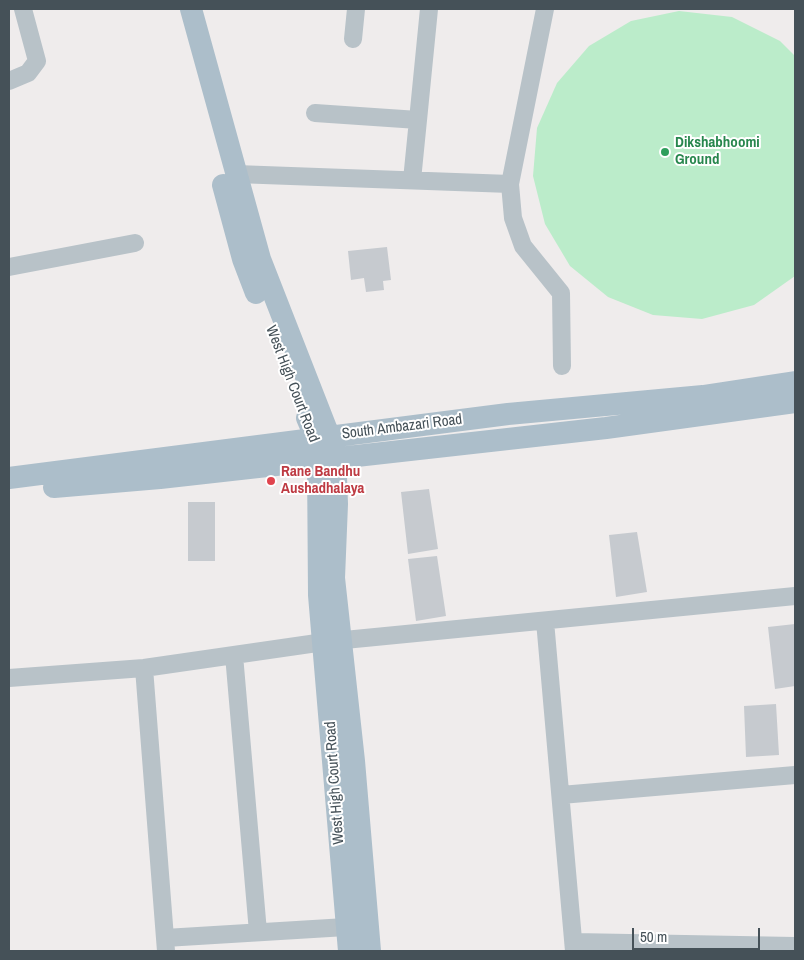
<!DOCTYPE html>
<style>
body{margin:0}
#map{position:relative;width:804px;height:960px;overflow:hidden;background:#efecec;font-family:"Archivo Narrow",sans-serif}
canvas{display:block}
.frame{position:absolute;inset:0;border:10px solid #455158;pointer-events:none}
.scale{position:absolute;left:632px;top:928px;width:128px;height:22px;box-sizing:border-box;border:2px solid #455158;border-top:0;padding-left:6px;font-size:15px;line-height:18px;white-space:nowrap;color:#455158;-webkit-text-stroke:4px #fff;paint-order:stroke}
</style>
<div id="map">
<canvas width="804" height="960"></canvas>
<div class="frame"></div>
<div class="scale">50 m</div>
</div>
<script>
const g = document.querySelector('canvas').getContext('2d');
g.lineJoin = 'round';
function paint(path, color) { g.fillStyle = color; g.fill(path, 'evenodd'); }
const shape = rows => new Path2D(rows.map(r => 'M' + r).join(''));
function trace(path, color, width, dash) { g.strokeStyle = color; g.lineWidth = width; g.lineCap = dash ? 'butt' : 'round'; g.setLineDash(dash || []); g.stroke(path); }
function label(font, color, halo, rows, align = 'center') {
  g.font = font + ' "Archivo Narrow",sans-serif'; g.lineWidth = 4; g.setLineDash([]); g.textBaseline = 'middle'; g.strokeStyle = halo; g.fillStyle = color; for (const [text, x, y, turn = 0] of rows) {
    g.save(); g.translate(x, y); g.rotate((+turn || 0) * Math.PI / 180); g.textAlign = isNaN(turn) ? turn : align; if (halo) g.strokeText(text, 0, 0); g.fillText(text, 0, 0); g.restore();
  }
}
const green = shape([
 [679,11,732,17,780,41,795,56,795,276,754,305,702,319,653,315,608,297,570,266,545,224,533,176,537,128,557,83,589,46,631,21]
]);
const building = shape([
 [387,247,391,280,383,281,384,290,366,292,364,278,351,280,348,251],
 [429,489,438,549,408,554,401,492],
 [188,502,215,502,215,561,188,561],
 [637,532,647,592,616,597,609,535],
 [437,556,446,616,416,621,408,559],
 [795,624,795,686,775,689,768,627],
 [776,704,779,755,746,757,744,706]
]);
const minor = shape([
 [545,9,510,184,513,218,523,246,561,293,562,366],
 [353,39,356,9],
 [9,81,28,73,37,61,23,9],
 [315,113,418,120,412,180],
 [418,120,429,9],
 [236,174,510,184],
 [9,267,135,243],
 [545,621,574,951],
 [234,655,258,932],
 [144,668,166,951],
 [9,678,144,668,324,642,795,596],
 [561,795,795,775],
 [165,938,346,927],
 [574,942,795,946]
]);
const major = shape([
 [191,9,260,259,335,451,337,504,334,578,354,761,370,951],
 [223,185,243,259,256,293],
 [307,418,316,439,318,460,319,595,349,951],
 [9,478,508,414,703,396,795,382],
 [54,487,160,478,606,428,795,402]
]);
const markers = [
 [665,152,5,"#2e9e5b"],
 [271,481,5,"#e0444e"]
];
const leisureNames = [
 ["Dikshabhoomi",675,143],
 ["Ground",675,160]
];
const streetNames = [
 ["West High Court Road",292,384,69],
 ["South Ambazari Road",402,427,-7],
 ["West High Court Road",335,783,-94]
];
const healthNames = [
 ["Rane Bandhu",281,472],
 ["Aushadhalaya",281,489]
];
paint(green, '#bbecca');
paint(building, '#c6cacf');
trace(minor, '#b8c2c8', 18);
trace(major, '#acbeca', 22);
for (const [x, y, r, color] of markers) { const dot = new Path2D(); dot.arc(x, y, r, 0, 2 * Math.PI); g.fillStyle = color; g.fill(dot); trace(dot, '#fff', 2); }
label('bold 15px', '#27864d', '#fff', leisureNames, 'left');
label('15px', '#455158', '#fff', streetNames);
label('bold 15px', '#be3a42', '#fff', healthNames, 'left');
</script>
